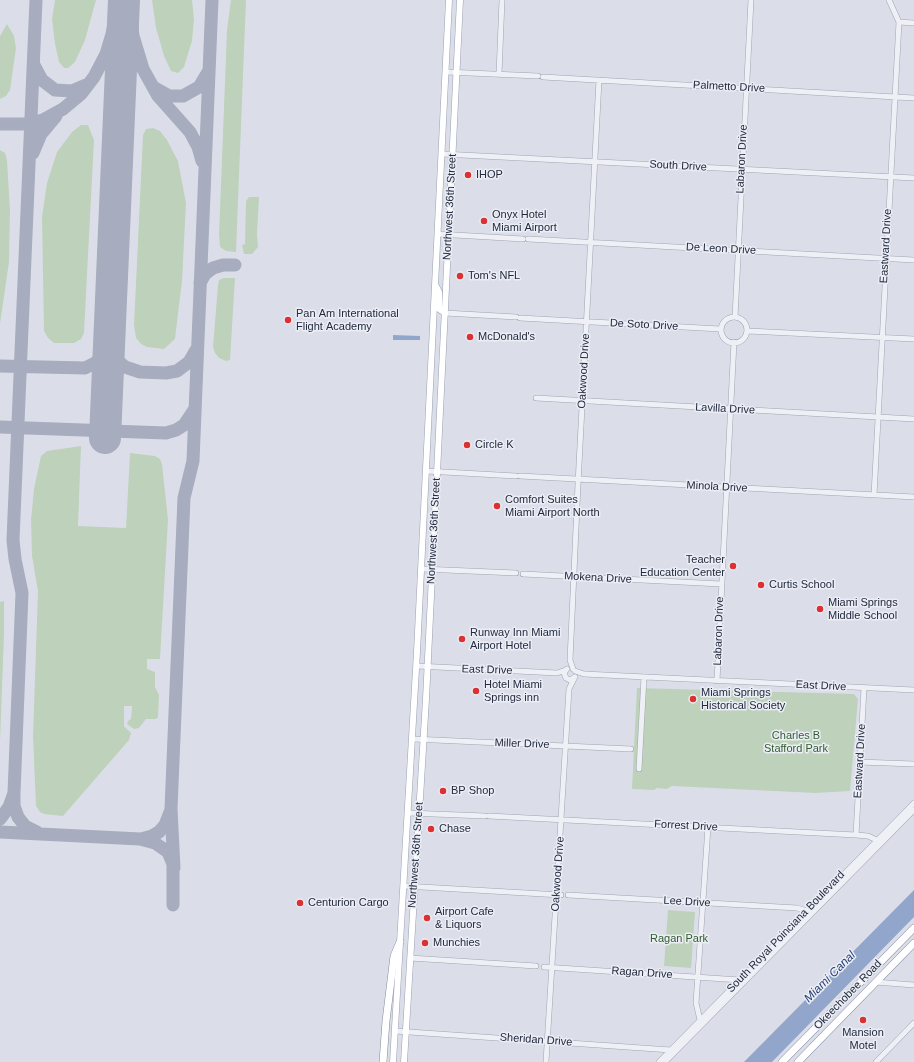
<!DOCTYPE html>
<style>
body{margin:0}
canvas{display:block;background:#dbdee8}
</style>
<canvas width="914" height="1062"></canvas>
<script>
const g = document.querySelector('canvas').getContext('2d');
g.lineJoin = 'round';
function paint(path, color) { g.fillStyle = color; g.fill(path, 'evenodd'); }
const shape = rows => new Path2D(rows.map(r => 'M' + r).join(''));
function trace(path, color, width, dash) { g.strokeStyle = color; g.lineWidth = width; g.lineCap = dash ? 'butt' : 'round'; g.setLineDash(dash || []); g.stroke(path); }
function label(font, color, halo, rows, align = 'center') {
  g.font = font + ' Arial,sans-serif'; g.lineWidth = 3; g.setLineDash([]); g.textBaseline = 'middle'; g.strokeStyle = halo; g.fillStyle = color; for (const [text, x, y, turn = 0] of rows) {
    g.save(); g.translate(x, y); g.rotate((+turn || 0) * Math.PI / 180); g.textAlign = isNaN(turn) ? turn : align; if (halo) g.strokeText(text, 0, 0); g.fillText(text, 0, 0); g.restore();
  }
}
const green = shape([
 [55,0,96,0,85,40,75,62,68,68,64,68,59,62,55,44,52,19],
 [152,0,192,0,194,19,192,41,184,67,178,73,171,71,164,56,156,28],
 [231,0,246,0,236,252,226,251,220,247,219,235,227,30],
 [7,24,14,36,16,48,10,90,6,96,0,99,0,36],
 [81,125,88,125,94,140,84,333,81,339,74,343,54,343,48,338,44,331,42,217,47,183,57,152,72,132],
 [153,128,160,131,167,140,178,161,186,203,182,281,175,339,164,349,147,347,141,344,136,338,134,325,143,135,146,129],
 [0,150,5,153,7,160,10,210,9,262,0,324],
 [249,197,259,197,257,235,258,247,252,254,244,254,242,245,245,244,246,201],
 [224,278,235,278,230,360,226,361,219,358,215,353,213,347,218,285,219,280],
 [81,446,78,526,126,528,130,453,155,456,160,459,162,464,168,520,160,659,147,659,147,669,155,672,155,687,159,695,158,717,156,719,146,719,139,728,134,729,127,724,128,721,131,719,132,706,124,706,124,726,131,733,129,740,63,816,44,814,40,812,36,806,33,736,38,591,32,556,31,520,34,489,41,456,47,451],
 [4,601,4,634,0,742,0,602],
 [637,688,854,694,858,699,850,791,815,793,672,786,667,789,657,788,654,790,632,789],
 [668,910,695,912,691,968,664,966]
]);
const water = shape([
 [393,335,420,336,420,340,393,340],
 [914,890,914,917,772,1062,744,1062]
]);
const taxiway = shape([
 [129,0,133,36,143,69,158,96,190,132,198,147,202,161],
 [34,65,42,80,55,90,72,91,86,85],
 [153,87,169,96,183,96,199,87,208,72],
 [0,124,24,124,43,120,63,109,81,94,94,77,106,54,112,34,119,0],
 [33,153,41,134,56,116],
 [200,283,205,274,213,268,223,265,235,265],
 [110,338,112,350,118,361,125,367,140,372,166,373,177,371,189,362,196,350],
 [0,366,85,368,95,363,102,357,107,347,110,335],
 [0,427,166,433,176,430,184,425,194,410],
 [14,796,14,806,18,817,25,826,37,832],
 [0,819,9,807,14,793,22,593,15,559,13,540,36,0],
 [0,832,140,839,155,843,168,852,173,864,173,905],
 [141,839,152,836,159,832,165,825,170,812],
 [174,868,171,809,184,498,193,461,212,0]
]);
const runway = shape([
 [105,438,124,0]
]);
const minor = shape([
 [899,22,914,23],
 [446,72,538,76],
 [499,74,502,0],
 [543,77,914,98],
 [442,154,914,178],
 [438,234,523,239],
 [528,239,914,260],
 [445,313,516,317],
 [735,317,751,0],
 '721 330a13 13 0 1 1 26 0a13 13 0 1 1-26 0Z',
 [520,318,720,329],
 [748,331,914,339],
 [536,398,914,419],
 [426,471,516,476],
 [520,476,914,497],
 [874,495,899,22,889,0],
 [422,569,516,573],
 [523,574,721,584],
 [417,666,557,673,566,670],
 [567,669,564,673,566,678,570,680,575,677],
 [573,669,570,660,578,484,599,80],
 [575,671,584,674,914,690],
 [717,681,734,342],
 [413,739,631,749],
 [859,762,914,764],
 [639,769,644,677],
 [408,813,485,816],
 [489,816,856,835,868,836,881,842],
 [856,835,864,688],
 [404,886,561,895],
 [568,895,797,908,807,911],
 [410,958,536,966],
 [544,967,740,980],
 [875,982,914,985],
 [700,1020,696,1003,708,827],
 [395,1031,671,1050],
 [546,1062,569,689,574,679],
 [659,1062,914,803],
 [665,1062,914,810],
 [876,1062,914,1023]
]);
const major = shape([
 [436,286,439,292,439,309,445,313],
 [393,1062,417,652,449,0],
 [404,1062,426,699,460,0]
]);
const highway = shape([
 [383,1062,386,1021,394,956,400,942],
 [782,1062,914,928],
 [798,1062,914,943]
]);
const markers = [
 [468,175,4,"#dc3132"],
 [484,221,4,"#dc3132"],
 [460,276,4,"#dc3132"],
 [288,320,4,"#dc3132"],
 [470,337,4,"#dc3132"],
 [467,445,4,"#dc3132"],
 [497,506,4,"#dc3132"],
 [733,566,4,"#dc3132"],
 [761,585,4,"#dc3132"],
 [820,609,4,"#dc3132"],
 [462,639,4,"#dc3132"],
 [476,691,4,"#dc3132"],
 [693,699,4,"#dc3132"],
 [443,791,4,"#dc3132"],
 [431,829,4,"#dc3132"],
 [300,903,4,"#dc3132"],
 [427,918,4,"#dc3132"],
 [425,943,4,"#dc3132"],
 [863,1020,4,"#dc3132"]
];
const streetNames = [
 ["Palmetto Drive",729,87,3],
 ["Labaron Drive",742,159,-87],
 ["South Drive",678,166,3],
 ["Northwest 36th Street",450,207,-87],
 ["Eastward Drive",886,246,-87],
 ["De Leon Drive",721,249,3],
 ["De Soto Drive",644,325,3],
 ["Oakwood Drive",584,371,-87],
 ["Lavilla Drive",725,409,3],
 ["Minola Drive",717,487,3],
 ["Northwest 36th Street",434,531,-87],
 ["Mokena Drive",598,578,3],
 ["Labaron Drive",719,631,-88],
 ["East Drive",487,670,2],
 ["East Drive",821,686,3],
 ["Miller Drive",522,744,2],
 ["Eastward Drive",860,761,-87],
 ["Forrest Drive",686,826,3],
 ["Northwest 36th Street",416,855,-86],
 ["Oakwood Drive",558,874,-86],
 ["Lee Drive",687,902,3],
 ["South Royal Poinciana Boulevard",786,932,-46],
 ["Ragan Drive",642,973,4],
 ["Okeechobee Road",848,995,-46],
 ["Sheridan Drive",536,1040,4]
];
const poiNames = [
 ["IHOP",476,175],
 ["Onyx Hotel",492,215],
 ["Miami Airport",492,228],
 ["Tom's NFL",468,276],
 ["Pan Am International",296,314],
 ["Flight Academy",296,327],
 ["McDonald's",478,337],
 ["Circle K",475,445],
 ["Comfort Suites",505,500],
 ["Miami Airport North",505,513],
 ["Teacher",725,560,"right"],
 ["Education Center",725,573,"right"],
 ["Curtis School",769,585],
 ["Miami Springs",828,603],
 ["Middle School",828,616],
 ["Runway Inn Miami",470,633],
 ["Airport Hotel",470,646],
 ["Hotel Miami",484,685],
 ["Springs inn",484,698],
 ["Miami Springs",701,693],
 ["Historical Society",701,706],
 ["BP Shop",451,791],
 ["Chase",439,829],
 ["Centurion Cargo",308,903],
 ["Airport Cafe",435,912],
 ["& Liquors",435,925],
 ["Munchies",433,943],
 ["Mansion",863,1033,"center"],
 ["Motel",863,1046,"center"]
];
const parkNames = [
 ["Charles B",796,736],
 ["Stafford Park",796,749],
 ["Ragan Park",679,939]
];
const waterNames = [
 ["Miami Canal",830,977,-45]
];
paint(green, '#bed2bb');
paint(water, '#92a6cc');
trace(taxiway, '#a7acbe', 13);
trace(runway, '#a7acbe', 32);
trace(minor, '#a0a4b2', 6);
trace(major, '#99a0b4', 7);
trace(highway, '#8189a0', 8);
trace(minor, '#eef0f6', 5);
trace(major, '#fff', 6);
trace(highway, '#fff', 7);
for (const [x, y, r, color] of markers) { const dot = new Path2D(); dot.arc(x, y, r, 0, 2 * Math.PI); g.fillStyle = color; g.fill(dot); trace(dot, '#ebeef5', 1.5); }
label('11px', '#242a3f', '#ebeef5', streetNames);
label('11px', '#242a3f', '#ebeef5', poiNames, 'left');
label('11px', '#325c30', '#ebeef5', parkNames);
label('italic 12px', '#2a4177', '#ebeef5', waterNames);
</script>
